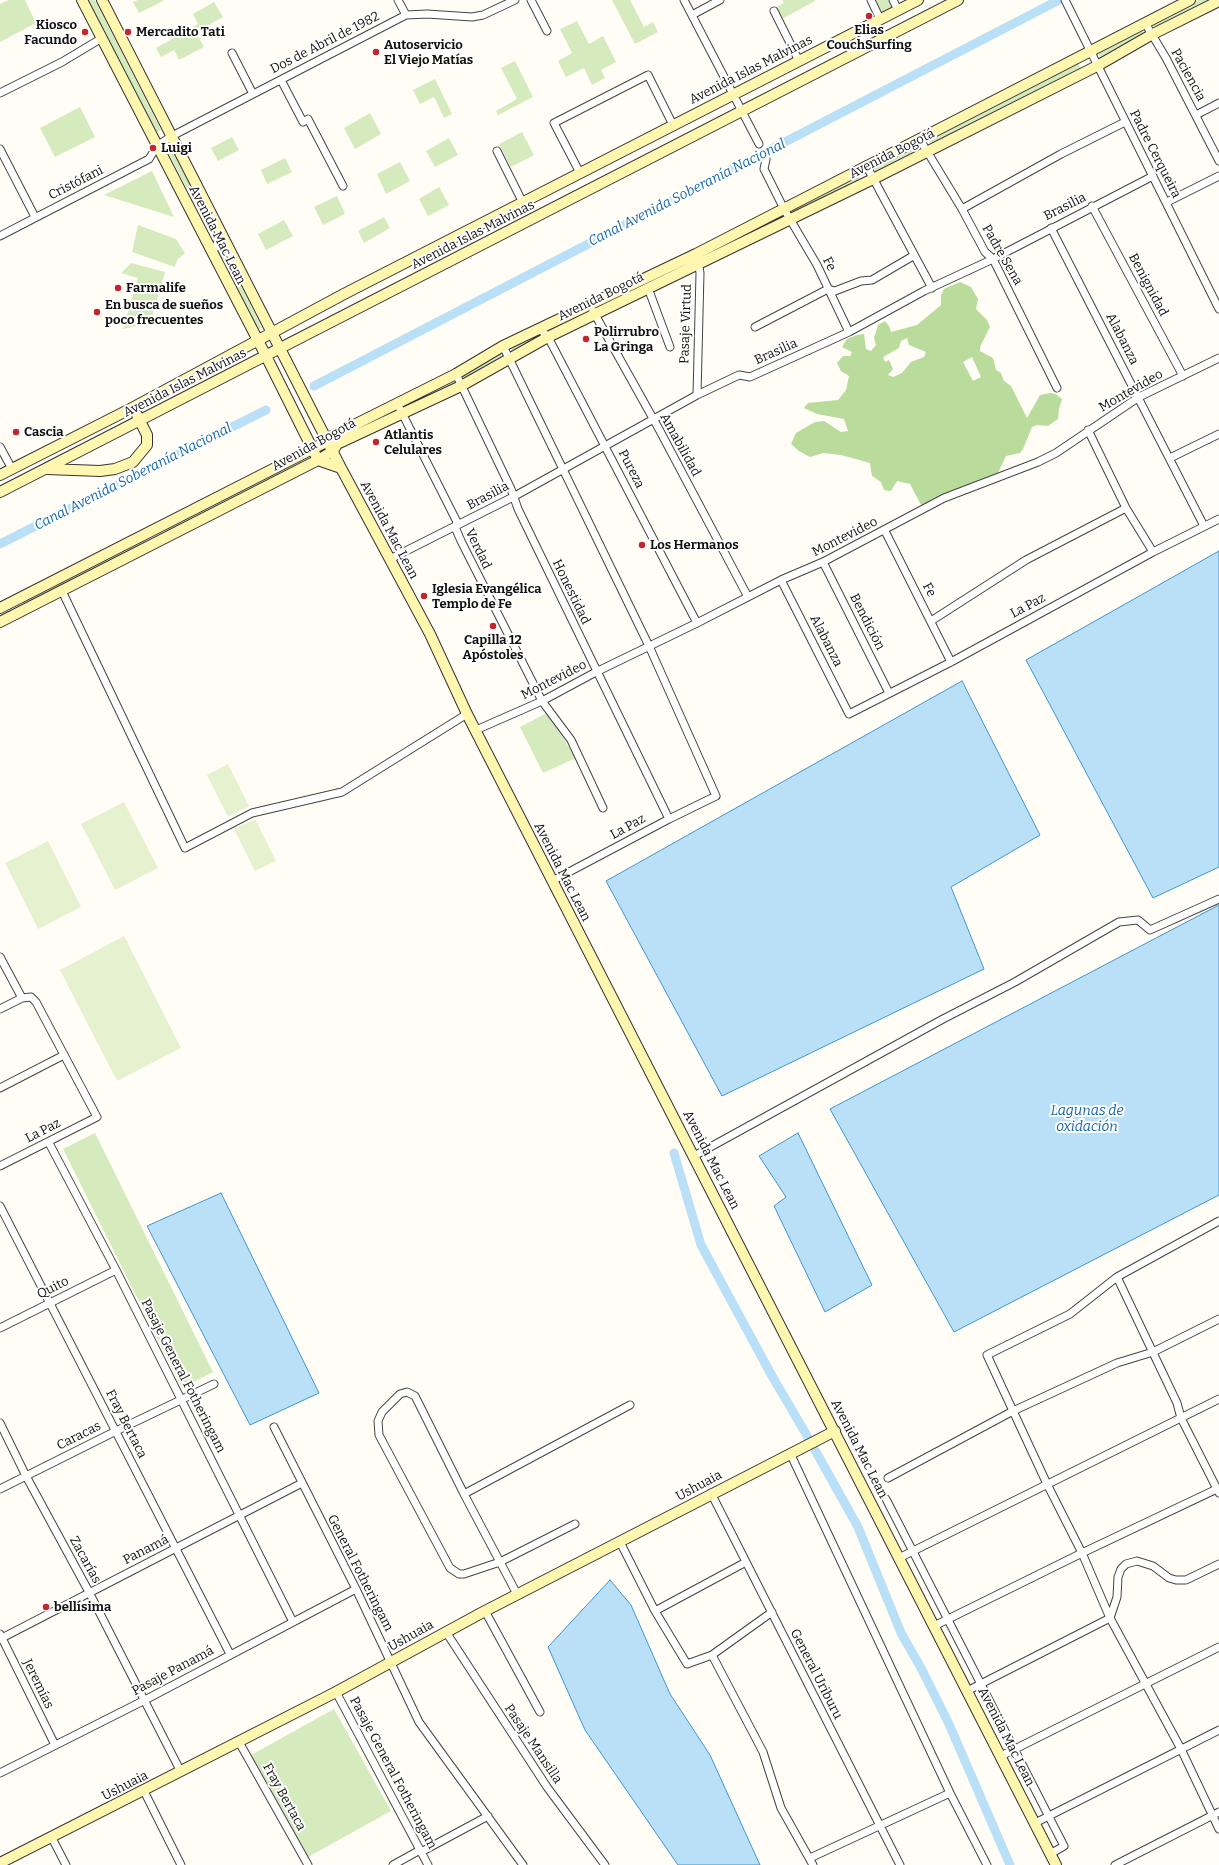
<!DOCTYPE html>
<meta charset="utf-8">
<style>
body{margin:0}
canvas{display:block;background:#fffdf5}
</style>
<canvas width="1219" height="1865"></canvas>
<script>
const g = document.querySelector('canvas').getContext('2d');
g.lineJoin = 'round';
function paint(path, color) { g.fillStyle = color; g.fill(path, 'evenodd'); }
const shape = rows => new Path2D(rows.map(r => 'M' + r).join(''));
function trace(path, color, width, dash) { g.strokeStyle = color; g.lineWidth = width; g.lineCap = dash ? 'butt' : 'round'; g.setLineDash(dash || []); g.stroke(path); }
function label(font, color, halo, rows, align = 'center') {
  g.font = font + ' Bitter,serif'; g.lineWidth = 4; g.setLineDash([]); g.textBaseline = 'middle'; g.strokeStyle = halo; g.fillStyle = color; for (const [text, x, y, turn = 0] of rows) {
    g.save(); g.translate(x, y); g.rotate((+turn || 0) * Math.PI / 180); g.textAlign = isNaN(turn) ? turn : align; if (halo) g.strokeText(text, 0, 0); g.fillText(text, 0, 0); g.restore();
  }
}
const green = shape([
 [9,0,25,0,36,23,0,42,0,4],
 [87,0,95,0,161,130,156,133],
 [138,0,163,0,163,1,139,13,133,2],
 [612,0,630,0,644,27,653,22,658,32,635,44],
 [782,0,815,0,815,1,782,19,776,7,784,3],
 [876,0,889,0,893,8,882,13],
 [1198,0,1213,0,1155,29,1152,23],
 [214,2,223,17,196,32,204,47,179,60,174,50,161,57,156,48,198,24,193,14],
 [577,21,589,44,603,36,616,62,601,70,605,78,592,85,584,68,566,77,558,61,572,53,560,29],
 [1141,28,1144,34,1100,57,1097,51],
 [515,61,533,97,498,115,496,111,517,99,501,68],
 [1078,63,1081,68,932,145,929,139],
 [435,79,452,114,444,118,434,97,420,104,413,90],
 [80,107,95,137,55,157,40,128],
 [370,113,381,134,355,149,344,128],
 [522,132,534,155,511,167,499,144],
 [232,137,239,150,218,161,211,148],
 [449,138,458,155,435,167,426,151],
 [171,146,216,232,211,235,166,148],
 [914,147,916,150,875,171,874,166],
 [285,158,292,172,267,184,261,170],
 [400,162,410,181,386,194,377,174],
 [152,171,174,217,104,195],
 [858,175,861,181,793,212,792,208],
 [439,187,449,205,428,216,419,199],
 [337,196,345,214,323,225,314,207],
 [778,214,781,218,709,256,706,250],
 [384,217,390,228,364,243,358,231],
 [284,220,293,236,266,250,258,234],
 [138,225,176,239,185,253,177,260,175,267,132,252],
 [223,249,262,328,256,330,216,253],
 [131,263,165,272,150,323,123,329,138,278,121,273],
 [539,333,541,337,513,351,511,348],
 [503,352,505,356,464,379,463,376],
 [456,381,457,384,405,409,403,406],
 [301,458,303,463,167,532,164,526],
 [143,538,146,543,25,606,22,601],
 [547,713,576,758,543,773,520,727],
 [95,1133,213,1372,182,1388,63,1149],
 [334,1709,391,1811,308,1857,251,1755]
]);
const forest = shape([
 [960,282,971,287,978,299,976,309,987,320,990,327,980,347,980,351,993,358,996,370,1001,373,1004,381,1011,386,1027,418,1040,395,1050,393,1056,394,1062,399,1059,409,1058,419,1048,426,1037,425,1032,427,1023,449,1020,453,1006,456,998,473,921,505,910,484,897,481,891,491,884,490,881,482,872,476,870,463,841,455,823,453,810,457,799,451,791,444,796,433,815,422,824,421,841,432,848,431,844,419,817,414,804,408,808,403,838,400,846,390,849,376,841,371,837,363,843,356,850,356,852,352,842,347,847,339,857,335,864,334,866,349,871,351,876,345,874,338,878,325,885,321,889,326,891,332,917,325,941,305,941,295,944,289],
 [907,338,909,345,926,352,924,357,911,362,902,373,893,377,888,375,893,369,889,360,885,362,883,357,899,348,901,341],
 [972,357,981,377,973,381,963,362]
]);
const pitch = shape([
 [228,764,249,806,228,817,207,775],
 [124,802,158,868,115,890,81,824],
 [255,819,276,861,255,871,234,829],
 [48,841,81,907,38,929,5,863],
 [124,936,181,1048,117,1081,60,970]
]);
const water = shape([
 [1219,551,1219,867,1153,898,1026,660,1219,551],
 [962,681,1040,835,951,887,984,969,722,1096,606,881,962,681],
 [1219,905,1219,1195,954,1332,830,1109,1219,905],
 [798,1133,872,1285,825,1312,774,1206,786,1197,759,1156,798,1133],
 [221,1193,319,1393,250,1425,147,1226,221,1193],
 [610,1580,631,1605,670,1694,710,1755,760,1865,678,1865,585,1730,548,1647,610,1580]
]);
const canal = shape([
 [314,386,1059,0],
 [0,544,266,410],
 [674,1153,701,1245,772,1376,809,1439],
 [815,1450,858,1527,901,1633,921,1668,949,1724,1010,1865]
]);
const street = shape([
 [398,0,406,15],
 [531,0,547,31],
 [684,0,759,144],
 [871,0,880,19],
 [893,0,898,10],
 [1065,0,1219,309],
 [774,11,799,61],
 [692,15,720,0],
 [1145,23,1166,58,1219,161],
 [232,53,253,94],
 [281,80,303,122,308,119,343,186],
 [0,93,62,62,102,38],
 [1196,115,1219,103],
 [919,138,962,209,985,252,993,259,1057,388],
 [0,149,35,217],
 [497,151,523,203],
 [766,159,764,169,784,209,817,265,849,332],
 [866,165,932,288],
 [580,173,554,123,648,75,673,125],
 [1167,202,1219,176],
 [1092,206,1183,376],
 [962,209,1061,154,1125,122],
 [1051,228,1204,526],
 [0,236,149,159,157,146,172,136,406,15,427,14,472,17,483,15,515,0],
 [212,253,222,235],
 [648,288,670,347],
 [593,311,660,431,748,597],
 [755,327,828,289,835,291,861,281,872,280,913,256],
 [540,329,548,337,697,623],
 [503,346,649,646,716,796,669,819,552,881],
 [456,374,511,489,518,509,669,819],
 [697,395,700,273,698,260],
 [400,409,457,522,455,527,461,541,542,701,571,740,603,808],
 [1088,430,1126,508,1153,552],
 [0,447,12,469],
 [1170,458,1219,434],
 [885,531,951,662],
 [390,559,513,497,697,395,739,375,750,377,849,332,924,291,993,259,1153,176],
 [823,562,889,693],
 [781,580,849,714,951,662,1153,552,1219,519],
 [62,591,185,848,252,813,342,792,467,714],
 [931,621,1026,560,1126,508],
 [476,730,542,701,596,672,697,623,781,580,823,562,944,498,1038,462,1056,453,1139,397,1219,358],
 [0,957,22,998],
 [0,1009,22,998,31,997,36,1002,97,1117,0,1166],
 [0,1088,64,1055],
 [49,1143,116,1270,293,1622],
 [694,1156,943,1019,1015,982,1119,922,1138,920,1150,930,1219,899],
 [0,1206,230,1654],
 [1219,1221,1117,1277,1070,1314,987,1355,1047,1484,1082,1553,1110,1618,1181,1749,1219,1829],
 [1117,1277,1177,1403,1181,1418,1219,1493],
 [0,1328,116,1270],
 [0,1423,26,1476,89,1592,181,1772],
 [274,1427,356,1589,419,1722,523,1865],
 [790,1453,950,1793,987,1865],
 [888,1478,1013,1411,1117,1363,1153,1352,1219,1319],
 [0,1489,116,1431,214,1384],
 [711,1493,900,1865],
 [464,1494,630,1405],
 [886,1499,1064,1846,1050,1854],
 [620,1542,655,1611,687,1664,712,1655,772,1612],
 [899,1558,1219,1399],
 [517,1594,500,1562,464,1494,415,1396,407,1392,400,1394,382,1412,378,1421,379,1435,450,1568,459,1574,464,1574,500,1562,575,1524],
 [485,1611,540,1712],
 [655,1611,746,1562],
 [934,1626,1082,1553,1219,1488],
 [446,1632,547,1787,605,1865],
 [0,1634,55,1745],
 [0,1639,302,1483],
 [712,1655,763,1752,781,1808,813,1865],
 [967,1691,1110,1618,1117,1597,1118,1577,1121,1569,1126,1564,1137,1561,1153,1566,1169,1578,1176,1580,1186,1580,1219,1564],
 [336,1692,428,1865],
 [239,1742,308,1865],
 [1001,1756,1219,1647],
 [0,1773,143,1701,356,1589],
 [144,1791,181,1865],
 [1035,1823,1219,1730],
 [52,1838,66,1865],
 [421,1852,488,1816],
 [810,1858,950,1793],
 [393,1865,420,1850],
 [1115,1865,1219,1812]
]);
const secondary = shape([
 [82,0,266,356,318,460,341,468],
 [102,0,341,468,430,634,467,714,1056,1865],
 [47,469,100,471,115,469,133,462,147,445,147,435,137,415],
 [0,475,132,408,344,294,918,0],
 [0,492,958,0],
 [0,608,328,441,330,437,456,374,503,346,696,254,1190,0],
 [0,622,318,460,333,451,337,444,461,386,548,337,873,179,1097,66,1151,35,1219,1],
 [0,1863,336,1692,485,1611,835,1431]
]);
const markers = [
 [869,16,4,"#c4262e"],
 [85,32,4,"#c4262e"],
 [128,32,4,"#c4262e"],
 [376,52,4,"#c4262e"],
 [153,148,4,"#c4262e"],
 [118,288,4,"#c4262e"],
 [97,312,4,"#c4262e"],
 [586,339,4,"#c4262e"],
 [16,432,4,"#c4262e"],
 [376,442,4,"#c4262e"],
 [642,545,4,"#c4262e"],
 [424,596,4,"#c4262e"],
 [493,626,4,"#c4262e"],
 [46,1607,4,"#c4262e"]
];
const poiNames = [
 ["Kiosco",77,25,"right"],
 ["Facundo",77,40,"right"],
 ["Elias",869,30,"center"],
 ["CouchSurfing",869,45,"center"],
 ["Mercadito Tati",136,32],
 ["Autoservicio",384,45],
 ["El Viejo Matías",384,60],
 ["Luigi",161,148],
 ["Farmalife",126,288],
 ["En busca de sueños",105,305],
 ["poco frecuentes",105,320],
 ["Polirrubro",594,332],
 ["La Gringa",594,347],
 ["Cascia",24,432],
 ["Atlantis",384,435],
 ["Celulares",384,450],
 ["Los Hermanos",650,545],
 ["Iglesia Evangélica",432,589],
 ["Templo de Fe",432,604],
 ["Capilla 12",493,640,"center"],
 ["Apóstoles",493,655,"center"],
 ["bellísima",54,1607]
];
const streetNames = [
 ["Dos de Abril de 1982",325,43,-27],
 ["Avenida Islas Malvinas",751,70,-27],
 ["Paciencia",1188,75,61],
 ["Avenida Bogotá",892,154,-27],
 ["Padre Cerqueira",1155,154,63],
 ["Cristófani",76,183,-27],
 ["Brasilia",1065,207,-27],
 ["Avenida Mac Lean",217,235,63],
 ["Avenida Islas Malvinas",473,235,-27],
 ["Padre Sena",1002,255,60],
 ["Fe",829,264,63],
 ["Benignidad",1148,285,62],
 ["Avenida Bogotá",601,297,-26],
 ["Pasaje Virtud",686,324,-88],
 ["Alabanza",1122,339,63],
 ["Brasilia",776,352,-24],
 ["Avenida Islas Malvinas",185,383,-27],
 ["Montevideo",1131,391,-30],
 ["Avenida Bogotá",314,445,-29],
 ["Amabilidad",680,445,61],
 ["Pureza",631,469,63],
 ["Brasilia",488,496,-28],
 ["Avenida Mac Lean",389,530,62],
 ["Montevideo",845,537,-27],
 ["Verdad",478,549,64],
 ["Fe",929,590,62],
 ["Honestidad",571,592,64],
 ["La Paz",1028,606,-28],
 ["Bendición",867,622,63],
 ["Alabanza",826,641,63],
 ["Montevideo",554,680,-27],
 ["La Paz",628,827,-29],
 ["Avenida Mac Lean",562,872,63],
 ["La Paz",43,1131,-27],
 ["Avenida Mac Lean",711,1160,63],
 ["Quito",53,1288,-27],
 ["Pasaje General Fotheringam",183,1376,63],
 ["Fray Bertaca",126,1424,63],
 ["Caracas",79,1436,-27],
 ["Avenida Mac Lean",859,1449,63],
 ["Ushuaia",699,1486,-28],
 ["Panamá",146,1550,-27],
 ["Zacarías",85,1560,61],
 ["General Fotheringam",360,1573,63],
 ["Ushuaia",411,1636,-29],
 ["Pasaje Panamá",173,1671,-28],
 ["General Uriburu",816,1674,63],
 ["Jeremías",38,1684,64],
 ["Avenida Mac Lean",1006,1737,63],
 ["Pasaje Mansilla",533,1744,56],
 ["Pasaje General Fotheringam",393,1773,62],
 ["Ushuaia",125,1786,-27],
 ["Fray Bertaca",284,1797,61]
];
const waterNames = [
 ["Canal Avenida Soberanía Nacional",687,193,-27],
 ["Canal Avenida Soberanía Nacional",133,477,-27],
 ["Lagunas de",1087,1111],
 ["oxidación",1087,1127]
];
paint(green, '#d5ebbd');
paint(forest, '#b9dc9c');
paint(pitch, '#e6f2cf');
paint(water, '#b9e0f7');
trace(water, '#3f96cf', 1);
trace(canal, '#b9e0f7', 9);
trace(street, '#444', 9);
trace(secondary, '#333', 12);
trace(street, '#fff', 7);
trace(secondary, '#fff6b0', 10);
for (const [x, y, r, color] of markers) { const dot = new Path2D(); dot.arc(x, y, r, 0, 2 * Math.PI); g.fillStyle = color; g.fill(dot); trace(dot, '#fff', 1.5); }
label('bold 13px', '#111', '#fff', poiNames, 'left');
label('13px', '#111', '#fff', streetNames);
label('italic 14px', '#1768a6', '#fff', waterNames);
</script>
